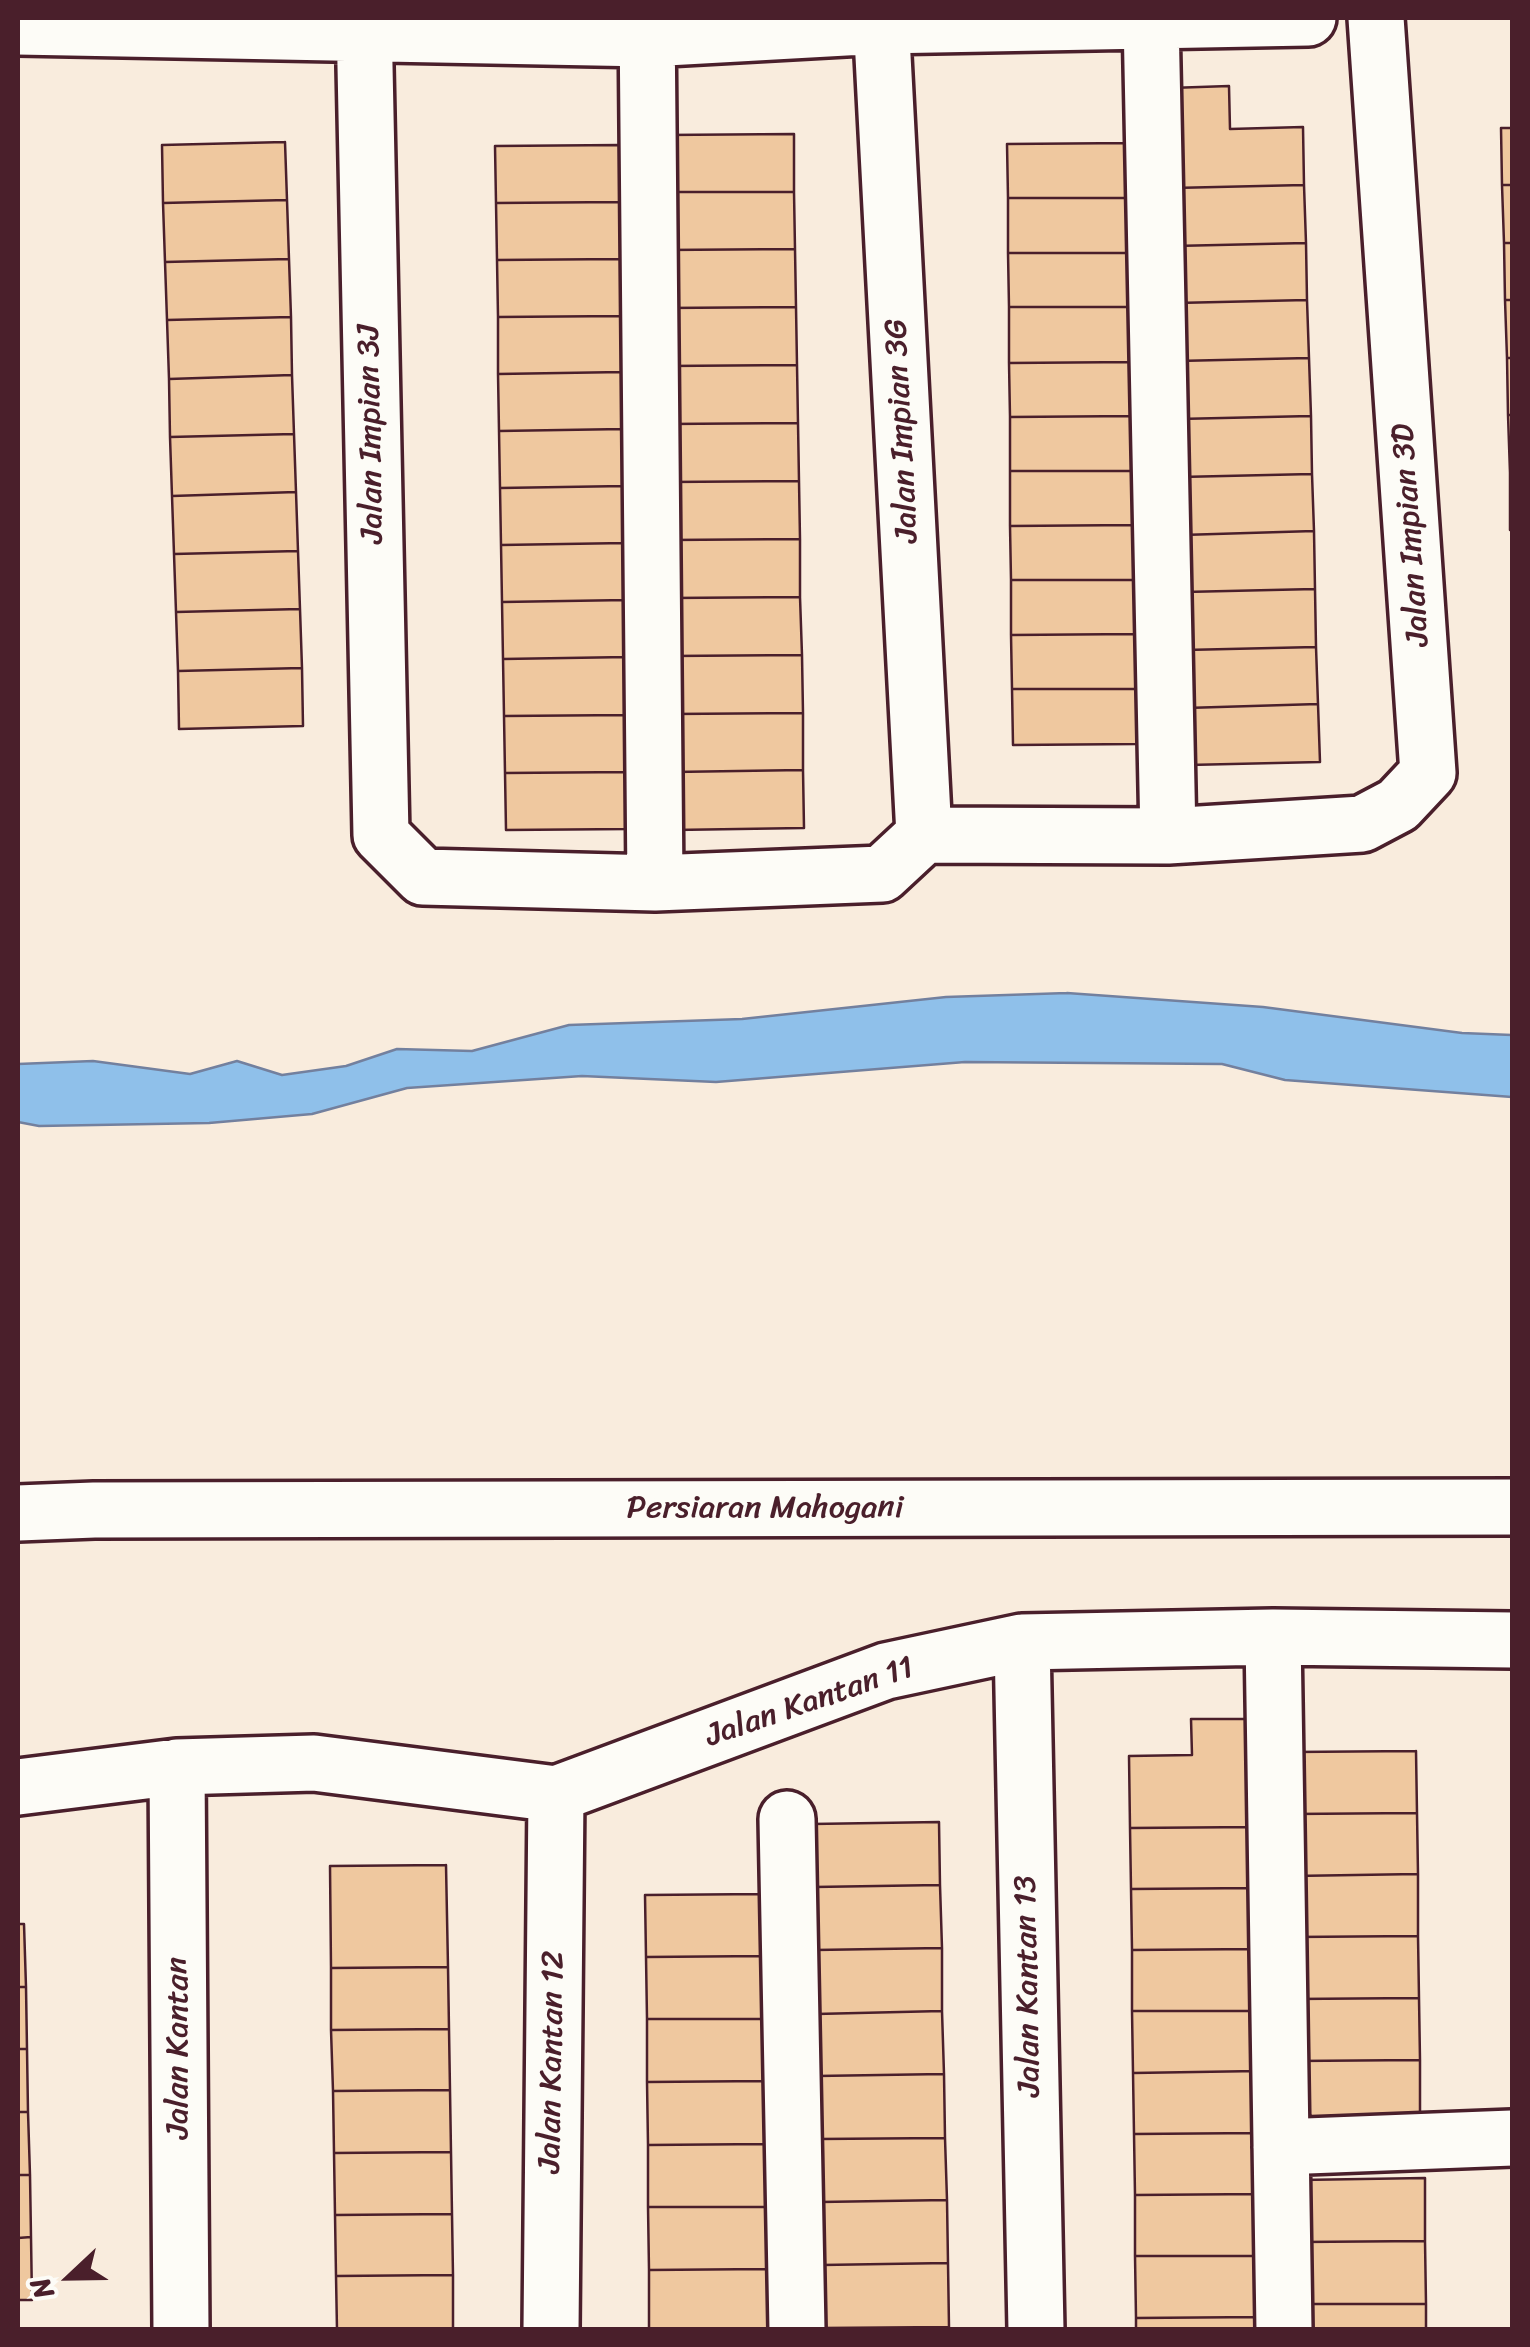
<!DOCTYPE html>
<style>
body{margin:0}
#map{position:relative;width:1530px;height:2347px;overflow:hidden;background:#f9ecdd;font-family:Sriracha,sans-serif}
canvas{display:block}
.frame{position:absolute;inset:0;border:20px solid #4a1f2b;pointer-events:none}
.north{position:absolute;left:20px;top:2227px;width:100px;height:100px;-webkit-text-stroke:8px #fdfcf7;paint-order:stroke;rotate:248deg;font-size:28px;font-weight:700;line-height:40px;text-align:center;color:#4a1f2b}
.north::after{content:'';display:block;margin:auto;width:35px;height:45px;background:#4a1f2b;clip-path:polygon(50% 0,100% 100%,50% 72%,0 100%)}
</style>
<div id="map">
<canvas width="1530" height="2347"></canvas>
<div class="frame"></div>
<div class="north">N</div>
</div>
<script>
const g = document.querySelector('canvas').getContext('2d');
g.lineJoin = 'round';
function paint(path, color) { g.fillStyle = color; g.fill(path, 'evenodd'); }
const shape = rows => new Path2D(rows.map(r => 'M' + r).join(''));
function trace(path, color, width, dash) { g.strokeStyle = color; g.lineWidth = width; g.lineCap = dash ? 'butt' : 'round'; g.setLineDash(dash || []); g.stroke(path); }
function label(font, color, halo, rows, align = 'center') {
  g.font = font + ' Sriracha,sans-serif'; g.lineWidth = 8; g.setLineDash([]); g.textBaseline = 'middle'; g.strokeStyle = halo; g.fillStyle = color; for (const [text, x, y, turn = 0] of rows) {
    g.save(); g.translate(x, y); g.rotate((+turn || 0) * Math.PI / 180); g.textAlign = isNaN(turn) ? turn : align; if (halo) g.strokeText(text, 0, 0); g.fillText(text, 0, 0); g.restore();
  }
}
const water = shape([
 [1067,993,1263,1007,1462,1033,1512,1035,1512,1097,1285,1080,1222,1064,965,1062,716,1082,582,1076,407,1088,312,1114,209,1123,39,1126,18,1122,18,1064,93,1061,190,1074,237,1061,282,1075,346,1066,397,1049,472,1051,569,1025,742,1019,946,997,1067,993]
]);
const building = shape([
 [1229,86,1230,129,1303,127,1304,185,1173,188,1170,88,1229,86],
 [1501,128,1512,128,1512,185,1502,185,1501,128],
 [794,134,794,192,665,192,664,135,794,134],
 [285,142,287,200,163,203,162,145,285,142],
 [1132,143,1133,198,1008,198,1007,144,1132,143],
 [620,145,620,202,496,203,495,146,620,145],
 [1304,185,1306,243,1174,246,1173,188,1304,185],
 [1502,185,1512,185,1512,243,1504,243,1502,185],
 [665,192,794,192,795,249,665,250,665,192],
 [1008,198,1133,198,1134,253,1008,253,1008,198],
 [287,200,289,259,165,262,163,203,287,200],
 [620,202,621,259,497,260,496,203,620,202],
 [1306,243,1307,300,1176,303,1174,246,1306,243],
 [1504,243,1512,243,1512,300,1505,300,1504,243],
 [795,249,796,307,666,308,665,250,795,249],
 [1008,253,1134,253,1134,307,1009,307,1008,253],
 [289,259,291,317,167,320,165,262,289,259],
 [621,259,622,316,498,317,497,260,621,259],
 [1307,300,1309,358,1177,361,1176,303,1307,300],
 [1505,300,1512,300,1512,358,1507,358,1505,300],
 [796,307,797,365,667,366,666,308,796,307],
 [1009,307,1134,307,1135,362,1009,363,1009,307],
 [622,316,623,372,498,374,498,317,622,316],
 [291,317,292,375,169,379,167,320,291,317],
 [1309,358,1311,416,1178,419,1177,361,1309,358],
 [1507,358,1512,358,1512,415,1508,415,1507,358],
 [1135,362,1135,416,1010,417,1009,363,1135,362],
 [797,365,798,423,668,424,667,366,797,365],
 [623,372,624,429,499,431,498,374,623,372],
 [292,375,294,434,170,437,169,379,292,375],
 [1508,415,1512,415,1512,473,1510,473,1508,415],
 [1135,416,1136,471,1010,471,1010,417,1135,416],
 [1311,416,1312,474,1180,477,1178,419,1311,416],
 [798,423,799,481,669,482,668,424,798,423],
 [624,429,625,486,500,488,499,431,624,429],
 [294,434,296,492,172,496,170,437,294,434],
 [1010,471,1136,471,1136,525,1010,526,1010,471],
 [1510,473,1512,473,1512,530,1510,530,1510,473],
 [1312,474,1314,531,1182,535,1180,477,1312,474],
 [799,481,800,539,670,540,669,482,799,481],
 [625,486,626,543,501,545,500,488,625,486],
 [296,492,298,551,174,554,172,496,296,492],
 [1136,525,1136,580,1011,580,1010,526,1136,525],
 [1314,531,1315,589,1184,592,1182,535,1314,531],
 [800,539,800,597,671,598,670,540,800,539],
 [626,543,627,600,502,602,501,545,626,543],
 [298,551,300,609,176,612,174,554,298,551],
 [1011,580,1136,580,1137,634,1011,635,1011,580],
 [1315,589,1316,647,1185,650,1184,592,1315,589],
 [800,597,802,655,671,656,671,598,800,597],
 [627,600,628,657,503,659,502,602,627,600],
 [300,609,302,668,178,671,176,612,300,609],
 [1137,634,1137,689,1012,689,1011,635,1137,634],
 [1316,647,1318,704,1186,708,1185,650,1316,647],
 [802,655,803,713,672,714,671,656,802,655],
 [628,657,629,715,504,716,503,659,628,657],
 [302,668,303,726,179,729,178,671,302,668],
 [1012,689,1137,689,1138,744,1013,745,1012,689],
 [1318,704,1320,762,1188,765,1186,708,1318,704],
 [803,713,803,770,673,772,672,714,803,713],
 [629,715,630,772,505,773,504,716,629,715],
 [803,770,804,828,674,830,673,772,803,770],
 [630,772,630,829,506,830,505,773,630,772],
 [1191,1719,1254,1719,1255,1827,1130,1828,1129,1756,1192,1755,1191,1719],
 [1416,1751,1417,1813,1292,1814,1292,1752,1416,1751],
 [1417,1813,1418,1874,1293,1876,1292,1814,1417,1813],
 [939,1822,940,1885,814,1887,812,1824,939,1822],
 [1255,1827,1256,1888,1131,1889,1130,1828,1255,1827],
 [446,1865,448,1967,331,1968,330,1866,446,1865],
 [1418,1874,1418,1936,1294,1937,1293,1876,1418,1874],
 [940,1885,942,1948,815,1950,814,1887,940,1885],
 [1256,1888,1256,1949,1132,1950,1131,1889,1256,1888],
 [764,1894,765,1956,646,1957,645,1895,764,1894],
 [18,1924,24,1924,26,1987,18,1987,18,1924],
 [1418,1936,1419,1998,1294,1999,1294,1937,1418,1936],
 [942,1948,942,2011,816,2014,815,1950,942,1948],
 [1256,1949,1257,2011,1132,2011,1132,1950,1256,1949],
 [765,1956,766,2019,647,2019,646,1957,765,1956],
 [448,1967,449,2029,331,2030,331,1968,448,1967],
 [18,1987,26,1987,27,2049,18,2049,18,1987],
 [1419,1998,1420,2060,1295,2061,1294,1999,1419,1998],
 [942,2011,944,2074,817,2076,816,2014,942,2011],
 [1132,2011,1257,2011,1258,2071,1133,2073,1132,2011],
 [647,2019,766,2019,766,2081,647,2082,647,2019],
 [449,2029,450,2090,333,2091,331,2030,449,2029],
 [18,2049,27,2049,28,2112,18,2112,18,2049],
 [1420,2060,1420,2122,1296,2123,1295,2061,1420,2060],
 [1258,2071,1259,2133,1134,2134,1133,2073,1258,2071],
 [944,2074,945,2138,819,2139,817,2076,944,2074],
 [766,2081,767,2144,648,2145,647,2082,766,2081],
 [450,2090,451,2152,334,2153,333,2091,450,2090],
 [18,2112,28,2112,30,2175,18,2175,18,2112],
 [1259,2133,1260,2194,1135,2195,1134,2134,1259,2133],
 [945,2138,947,2200,820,2202,819,2139,945,2138],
 [767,2144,767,2207,648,2207,648,2145,767,2144],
 [451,2152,452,2214,335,2215,334,2153,451,2152],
 [18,2175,30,2175,31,2237,18,2238,18,2175],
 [1425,2178,1425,2241,1301,2242,1300,2180,1425,2178],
 [1260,2194,1260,2256,1135,2256,1135,2195,1260,2194],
 [947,2200,948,2263,822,2265,820,2202,947,2200],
 [648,2207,767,2207,767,2269,649,2270,648,2207],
 [452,2214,453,2275,336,2276,335,2215,452,2214],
 [31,2237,32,2300,18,2300,18,2238,31,2237],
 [1425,2241,1426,2304,1301,2304,1301,2242,1425,2241],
 [1135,2256,1260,2256,1261,2317,1136,2318,1135,2256],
 [948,2263,949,2327,822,2328,822,2265,948,2263],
 [767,2269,768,2330,649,2330,649,2270,767,2269],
 [453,2275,453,2330,337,2330,336,2276,453,2275],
 [1301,2304,1426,2304,1426,2330,1301,2330,1301,2304],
 [1261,2317,1261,2330,1136,2330,1136,2318,1261,2317],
 [949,2327,949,2330,822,2328,949,2327]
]);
const minor = shape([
 [364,18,381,835,423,877,655,883,882,874,924,835,1168,836,1362,824,1398,805,1428,773,1376,18],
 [647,18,655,883],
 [881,18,924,835],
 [1151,18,1168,836],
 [18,27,648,39,881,26,1308,18],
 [1273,1637,1284,2330],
 [1022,1642,1036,2330],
 [177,1767,181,2330],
 [18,1787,177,1767,314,1763,556,1794,886,1671,1022,1642,1273,1637,1512,1640],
 [787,1819,797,2330],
 [1281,2147,1512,2138],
 [551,2330,556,1794]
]);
const major = shape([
 [18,1513,94,1510,1512,1507]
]);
const streetNames = [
 ["Jalan Impian 3G",903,431,-93],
 ["Jalan Impian 3J",372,434,-91],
 ["Jalan Impian 3D",1412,535,-94],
 ["Persiaran Mahogani",765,1509],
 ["Jalan Kantan 11",810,1703,-19],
 ["Jalan Kantan 13",1029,1986,-91],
 ["Jalan Kantan",179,2048,-90],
 ["Jalan Kantan 12",553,2062,-89]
];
paint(water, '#8fc0ea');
trace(water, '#73809e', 2.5);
paint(building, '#efc89f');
trace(building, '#4a1f2b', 2.5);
trace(minor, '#4a1f2b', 62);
trace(major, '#4a1f2b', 62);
trace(minor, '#fdfcf7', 55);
trace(major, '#fdfcf7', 55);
label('32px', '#4a1f2b', '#fdfcf7', streetNames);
</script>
